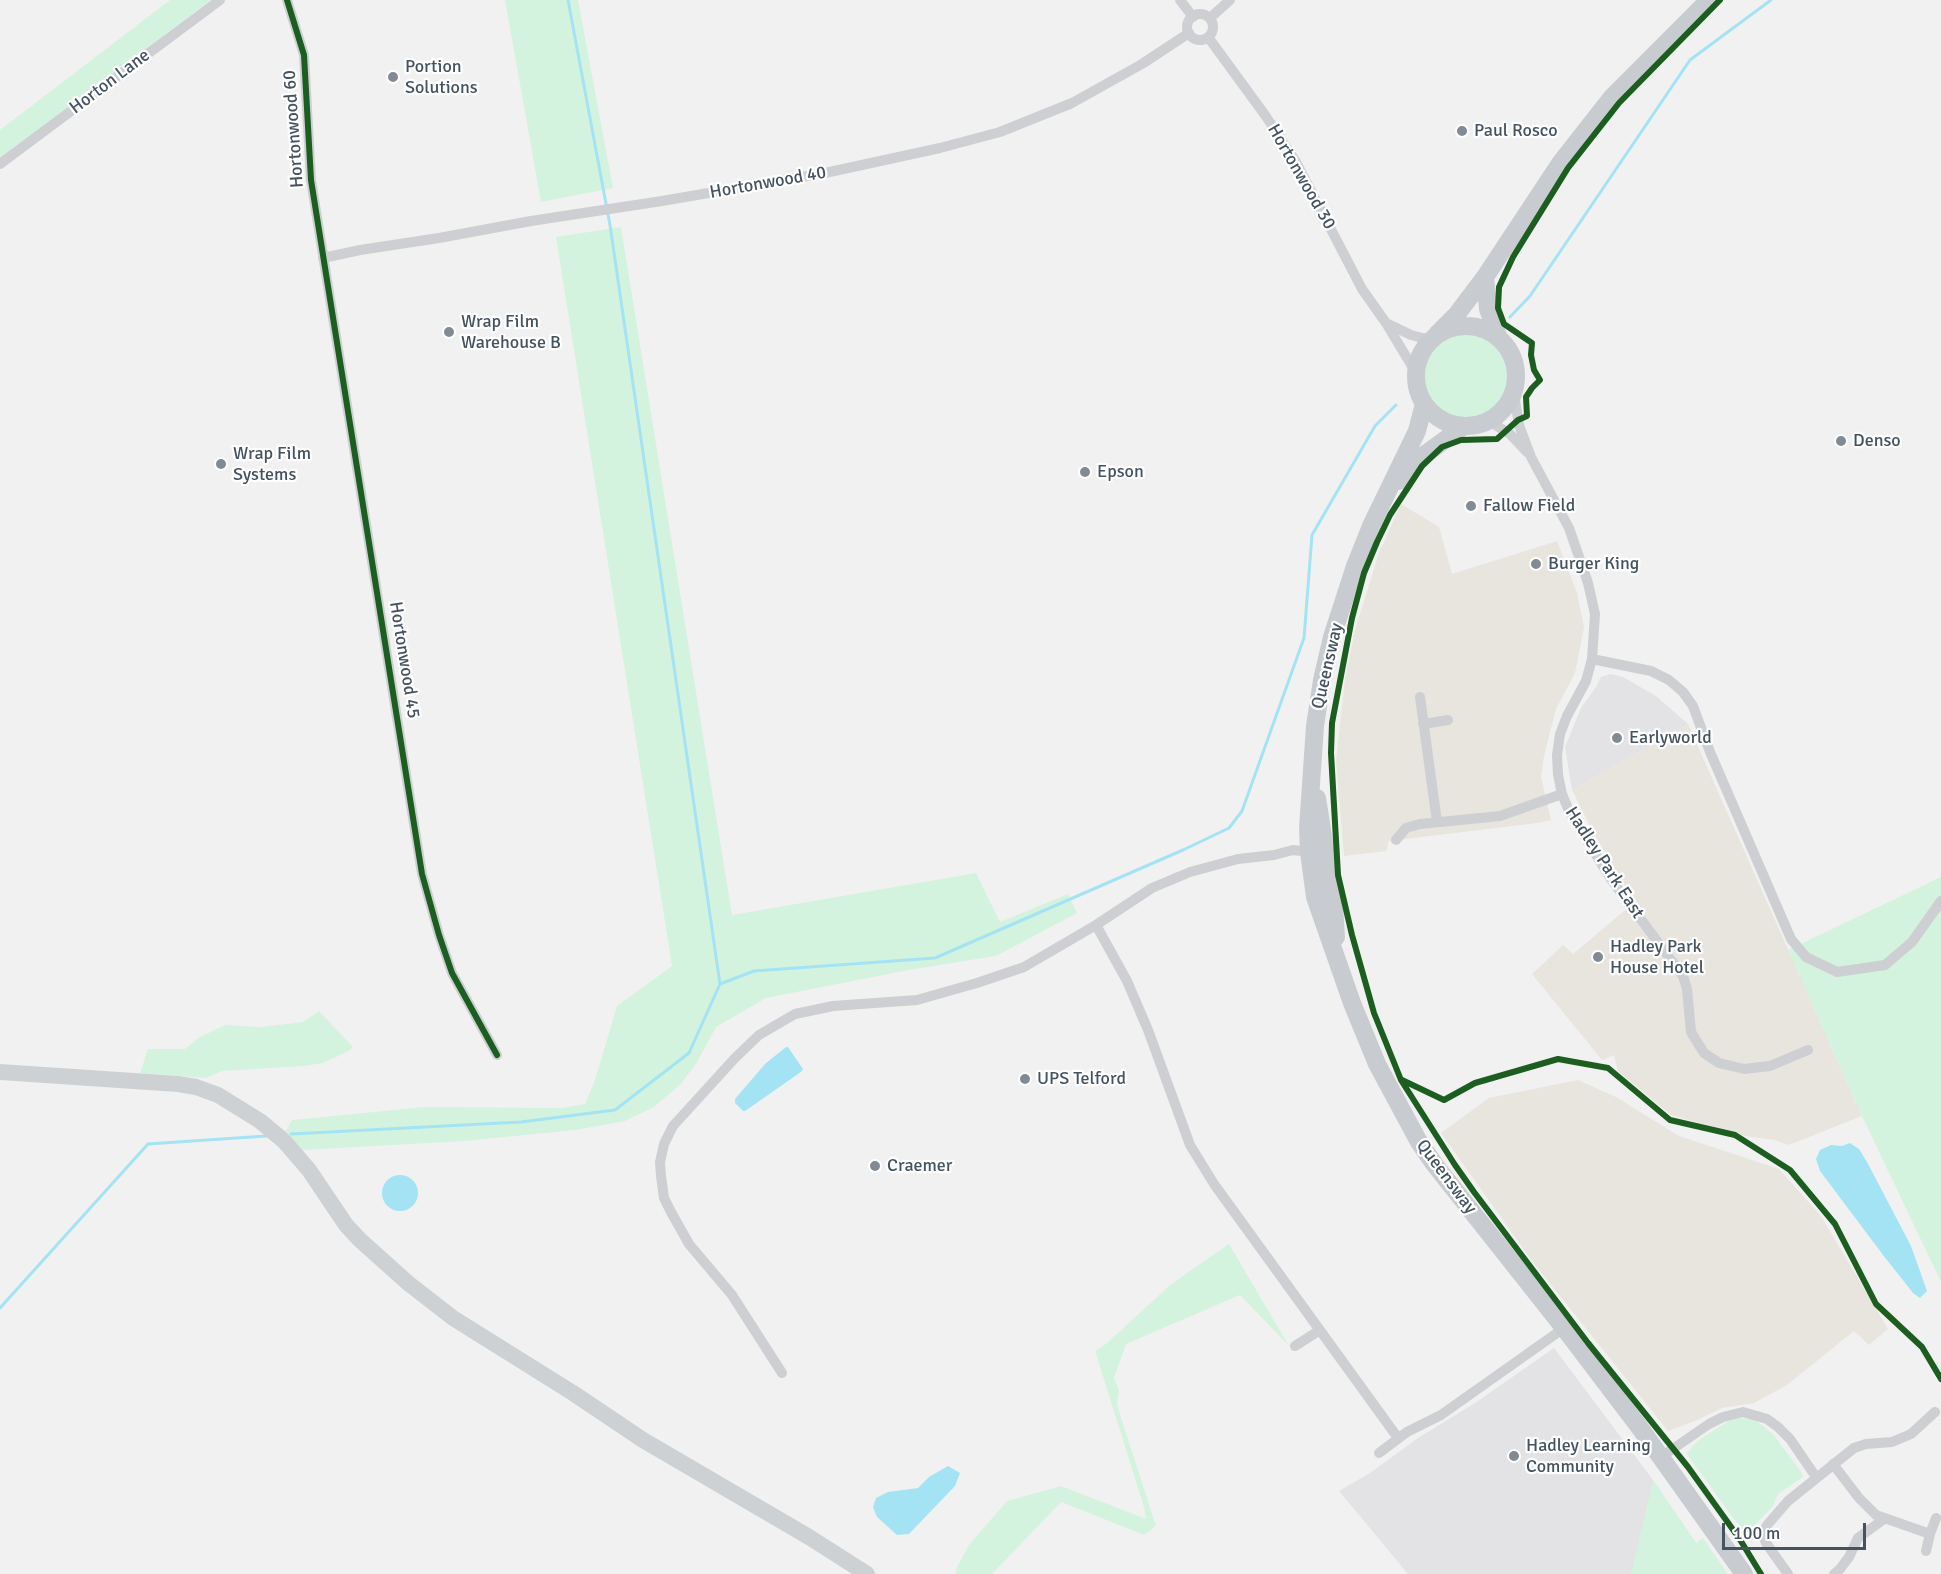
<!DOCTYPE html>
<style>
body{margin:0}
#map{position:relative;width:1941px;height:1574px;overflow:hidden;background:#f2f1f1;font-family:Signika,sans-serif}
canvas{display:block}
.scale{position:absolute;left:1722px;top:1523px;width:144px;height:27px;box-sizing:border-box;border:3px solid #455360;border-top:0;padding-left:8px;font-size:18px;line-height:21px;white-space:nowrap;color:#455360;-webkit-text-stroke:4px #fff;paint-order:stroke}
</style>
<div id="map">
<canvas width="1941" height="1574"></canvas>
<div class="scale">100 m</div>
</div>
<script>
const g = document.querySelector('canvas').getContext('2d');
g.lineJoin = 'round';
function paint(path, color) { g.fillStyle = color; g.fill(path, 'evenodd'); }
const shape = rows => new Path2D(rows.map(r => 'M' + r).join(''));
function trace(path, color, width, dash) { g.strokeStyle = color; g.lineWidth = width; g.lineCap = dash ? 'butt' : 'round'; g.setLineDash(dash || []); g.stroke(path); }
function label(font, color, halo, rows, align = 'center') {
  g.font = font + ' Signika,sans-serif'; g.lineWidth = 4.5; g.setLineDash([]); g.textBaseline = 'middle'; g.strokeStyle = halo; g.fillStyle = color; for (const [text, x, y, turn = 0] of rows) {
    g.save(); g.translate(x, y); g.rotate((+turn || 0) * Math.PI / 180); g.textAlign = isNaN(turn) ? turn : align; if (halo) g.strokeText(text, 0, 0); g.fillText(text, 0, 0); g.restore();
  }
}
const commercial = shape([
 [1401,504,1439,527,1452,574,1557,541,1577,593,1584,627,1575,673,1556,709,1544,756,1541,777,1551,820,1537,823,1389,841,1386,851,1344,856,1336,761,1345,679,1355,630,1370,582,1379,553],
 [1688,724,1862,1116,1789,1145,1775,1140,1745,1136,1671,1115,1618,1071,1614,1055,1602,1060,1532,974,1563,945,1573,954,1636,901,1626,888,1593,832,1572,790],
 [1578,1080,1616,1097,1679,1136,1779,1169,1821,1216,1888,1329,1869,1345,1854,1331,1787,1385,1754,1403,1722,1408,1695,1421,1668,1431,1532,1261,1441,1133,1489,1098]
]);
const education = shape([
 [1611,674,1623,677,1656,696,1688,724,1572,790,1565,747,1581,708,1596,687,1601,677],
 [1554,1348,1653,1480,1696,1543,1657,1574,1408,1574,1339,1491,1370,1473,1418,1438,1475,1403]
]);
const green = shape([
 [170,0,211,0,0,158,0,130],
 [505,0,578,0,613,188,541,202],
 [621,227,732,915,976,873,1000,922,1068,894,1077,913,996,956,909,970,766,998,716,1027,696,1064,680,1085,654,1107,625,1121,576,1130,464,1141,302,1150,286,1131,292,1120,425,1107,562,1108,585,1104,594,1083,617,1006,672,966,556,237],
 '1425 376a42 42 0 1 1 84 0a42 42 0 1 1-84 0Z',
 [1941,877,1941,1282,1862,1116,1788,950],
 [319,1011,353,1047,349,1051,323,1063,304,1066,222,1071,206,1078,140,1073,148,1049,185,1049,198,1038,225,1025,261,1027,303,1022],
 [1229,1244,1289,1346,1240,1295,1126,1344,1114,1378,1119,1390,1117,1405,1156,1526,1144,1535,1061,1502,992,1574,955,1574,957,1567,969,1545,1007,1501,1061,1486,1146,1519,1144,1507,1095,1351,1106,1344,1169,1286,1197,1266],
 [1733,1418,1754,1419,1773,1434,1802,1473,1803,1477,1778,1494,1773,1506,1756,1524,1756,1538,1750,1541,1686,1453,1699,1440],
 [1653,1480,1696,1543,1703,1538,1728,1574,1631,1574]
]);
const water = shape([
 [786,1047,788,1047,803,1069,801,1072,745,1111,743,1111,735,1103,735,1099,765,1064],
 [1850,1143,1859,1149,1867,1162,1911,1246,1927,1291,1920,1298,1913,1293,1883,1255,1820,1171,1816,1159,1820,1150,1831,1145,1842,1146],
 '382 1193a18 18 0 1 1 36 0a18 18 0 1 1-36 0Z',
 [948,1466,960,1473,955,1486,909,1534,897,1535,877,1517,873,1507,876,1498,888,1492,918,1488,929,1477]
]);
const stream = shape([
 [1510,317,1530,296,1690,60,1771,0],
 [720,984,754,971,935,958,1183,850,1229,828,1242,811,1304,638,1312,535,1375,426,1396,405],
 [291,1134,521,1122,615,1110,689,1053,720,984,610,225,568,0],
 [0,1308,148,1144,266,1136]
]);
const street = shape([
 [287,0,304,55,311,180,422,874,439,935,452,973,497,1055],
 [1180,0,1193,17],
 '1187 27a13 13 0 1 1 26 0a13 13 0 1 1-26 0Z',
 [1210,18,1230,0],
 [1208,37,1265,115,1296,162,1362,289,1386,323,1416,373],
 [0,164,220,0],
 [323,258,360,250,439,238,531,221,662,201,825,173,940,148,1000,132,1072,103,1142,64,1189,33],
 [1386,323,1411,335,1430,340],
 [1514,394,1519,425,1531,457,1569,528,1588,583,1595,614,1592,659,1586,681,1567,716,1560,734,1557,755,1558,775,1562,794,1569,811,1611,879,1683,976,1687,989,1691,1032,1704,1053,1719,1063,1744,1069,1770,1066,1808,1050],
 [1489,421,1510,434,1527,452],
 [1592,659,1651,671,1669,680,1683,692,1693,706,1710,752,1791,939,1806,957,1837,972,1885,965,1912,942,1941,901],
 [1420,697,1437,822],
 [1423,724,1448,720],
 [1396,840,1406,828,1420,824,1500,816,1562,794],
 [1096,925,1127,981,1148,1030,1190,1145,1214,1184,1398,1438],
 [1295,1346,1320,1330],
 [782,1373,732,1295,689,1244,671,1212,664,1198,661,1176,660,1162,664,1144,673,1126,735,1058,759,1035,795,1014,833,1006,917,1000,977,983,1024,967,1096,925,1152,888,1190,872,1238,859,1274,855,1293,850,1309,852],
 [1379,1453,1407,1432,1441,1415,1564,1328],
 [1661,1457,1709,1424,1723,1417,1743,1412,1767,1419,1778,1427,1790,1439,1816,1477],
 [1833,1464,1859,1498,1876,1515,1930,1534,1936,1518],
 [1926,1551,1930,1534],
 [1788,1574,1766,1543,1763,1535,1764,1530,1768,1524,1788,1501,1854,1448,1866,1444,1892,1442,1911,1434,1935,1412],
 [1834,1574,1840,1569,1849,1557,1858,1538,1884,1519]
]);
const secondary = shape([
 [0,1072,178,1084,196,1087,218,1095,260,1121,284,1141,309,1170,346,1225,360,1240,408,1283,453,1318,573,1393,643,1440,809,1537,867,1574]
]);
const primary = shape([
 [1485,277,1488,309,1498,336],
 '1416 376a50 50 0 1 1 100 0a50 50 0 1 1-100 0Z',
 [1437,334,1457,314,1485,277,1561,162,1612,97,1709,0],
 [1424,404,1417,431,1371,526,1355,566,1332,637,1322,680,1315,726,1308,828,1309,852,1315,897,1352,1003,1377,1064,1419,1142,1435,1165,1564,1328,1640,1428,1744,1574],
 [1399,481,1420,458,1464,426],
 [1317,798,1334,906,1336,937]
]);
const cycleway = shape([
 [287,0,304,55,311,180,422,874,439,935,452,973,497,1055],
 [1720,0,1619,103,1568,168,1513,257,1499,287,1498,308,1504,324,1532,343,1531,355,1534,370,1540,380,1532,388,1526,397,1527,416,1518,420,1497,439,1461,440,1442,447,1422,466,1390,515,1377,542,1364,573,1352,618,1332,723,1331,753,1338,875,1352,935,1374,1013,1401,1080,1455,1165,1474,1192,1588,1343,1688,1467,1739,1538,1761,1574],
 [1402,1080,1444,1100,1475,1083,1558,1059,1608,1068,1670,1120,1735,1135,1790,1170,1835,1224,1876,1304,1922,1347,1941,1379]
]);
const markers = [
 [393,77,6,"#828a93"],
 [1462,131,6,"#828a93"],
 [449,332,6,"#828a93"],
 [1841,441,6,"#828a93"],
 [221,464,6,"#828a93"],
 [1085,472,6,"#828a93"],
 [1471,506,6,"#828a93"],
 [1536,564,6,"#828a93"],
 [1617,738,6,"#828a93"],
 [1598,957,6,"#828a93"],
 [1025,1079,6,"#828a93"],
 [875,1166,6,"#828a93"],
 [1514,1456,6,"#828a93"]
];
const poiNames = [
 ["Portion",405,67],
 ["Solutions",405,88],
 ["Paul Rosco",1474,131],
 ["Wrap Film",461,322],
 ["Warehouse B",461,343],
 ["Denso",1853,441],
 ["Wrap Film",233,454],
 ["Systems",233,475],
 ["Epson",1097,472],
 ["Fallow Field",1483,506],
 ["Burger King",1548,564],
 ["Earlyworld",1629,738],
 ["Hadley Park",1610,947],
 ["House Hotel",1610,968],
 ["UPS Telford",1037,1079],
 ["Craemer",887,1166],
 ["Hadley Learning",1526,1446],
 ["Community",1526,1467]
];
const streetNames = [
 ["Horton Lane",110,82,-37],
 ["Hortonwood 60",294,129,-94],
 ["Hortonwood 30",1301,177,60],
 ["Hortonwood 40",768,183,-10],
 ["Hortonwood 45",404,660,81],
 ["Queensway",1328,666,-77],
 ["Hadley Park East",1604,863,57],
 ["Queensway",1446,1177,53]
];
paint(commercial, '#e7e5de');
paint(education, '#e3e2e4');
paint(green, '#d3f3df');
paint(water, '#a4e3f4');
trace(stream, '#a4e3f4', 3);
trace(street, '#cdcfd2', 10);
trace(secondary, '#cdd1d4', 16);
trace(primary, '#c8ccd0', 18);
trace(cycleway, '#1b5e20', 6);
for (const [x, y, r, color] of markers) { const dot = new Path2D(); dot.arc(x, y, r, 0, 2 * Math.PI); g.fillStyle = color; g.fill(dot); trace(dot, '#fff', 2); }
label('18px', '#455360', '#fff', poiNames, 'left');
label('18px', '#455360', '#fff', streetNames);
</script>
